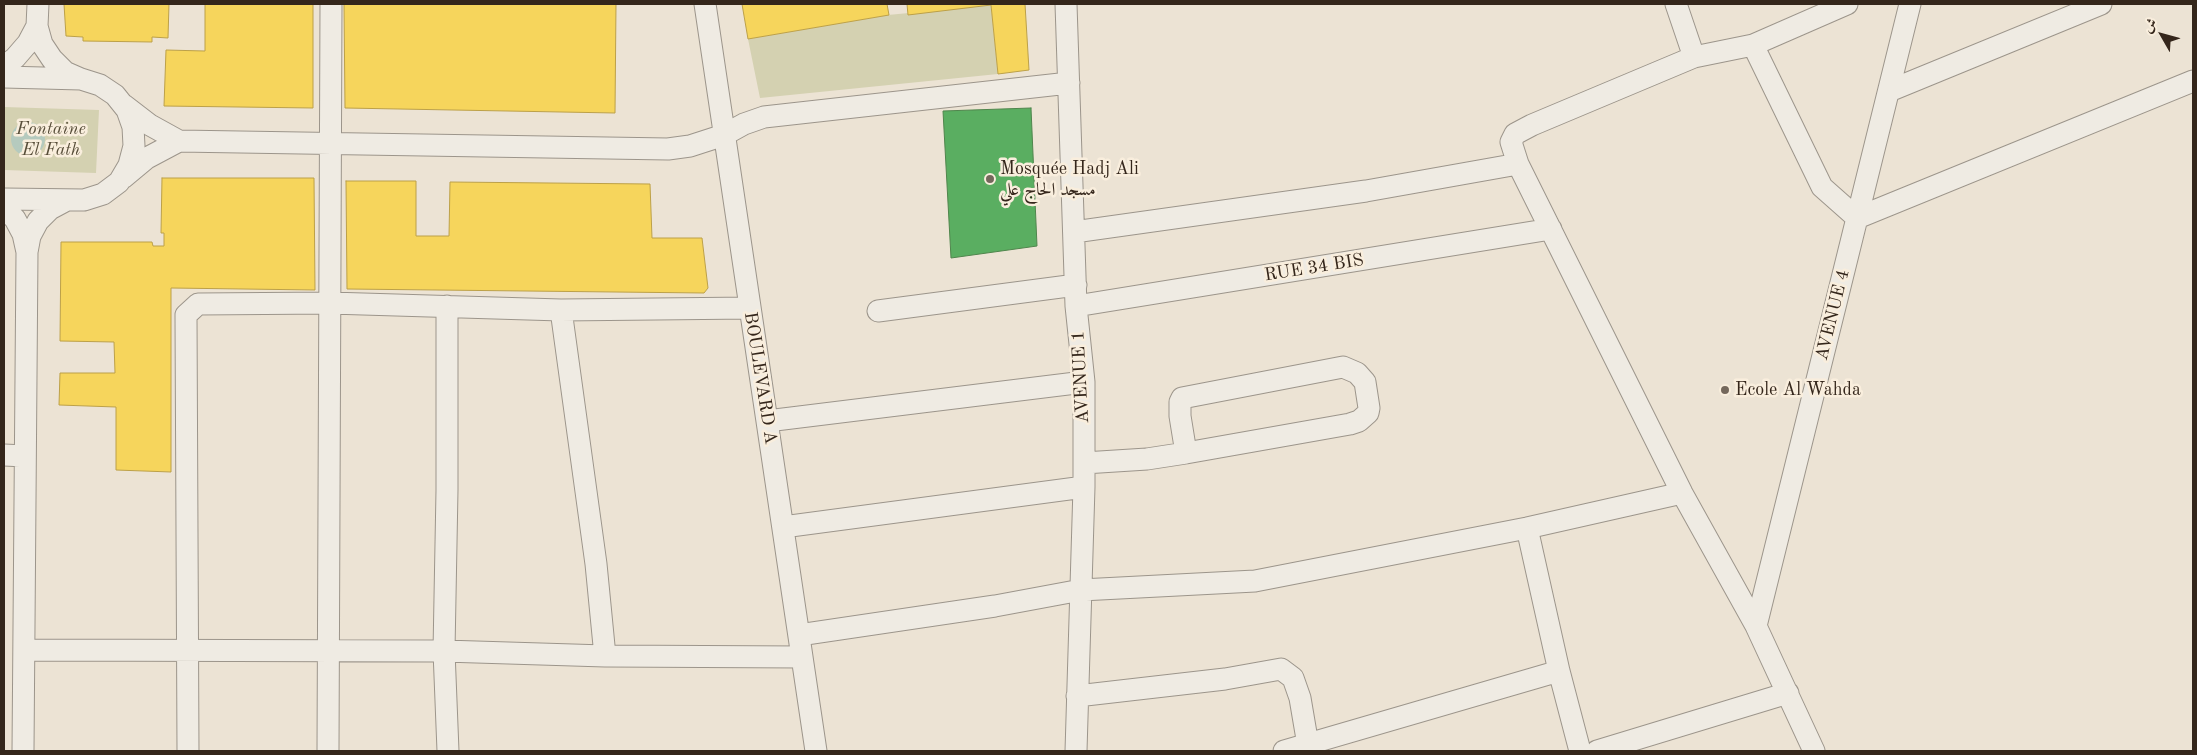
<!DOCTYPE html>
<meta charset="utf-8">
<style>
body{margin:0}
#map{position:relative;width:2197px;height:755px;overflow:hidden;background:#ece3d4;font-family:"Old Standard TT",Amiri,serif}
canvas{display:block}
.frame{position:absolute;inset:0;border:5px solid #34261b;pointer-events:none}
.north{position:absolute;left:2137px;top:10px;width:50px;height:50px;-webkit-text-stroke:4px #f9eedd;paint-order:stroke;rotate:308deg;font-size:14px;font-weight:700;line-height:20px;text-align:center;color:#34261b}
.north::after{content:'';display:block;margin:auto;width:18px;height:22px;background:#34261b;clip-path:polygon(50% 0,100% 100%,50% 72%,0 100%)}
</style>
<div id="map">
<canvas width="2197" height="755"></canvas>
<div class="frame"></div>
<div class="north">ش</div>
</div>
<script>
const g = document.querySelector('canvas').getContext('2d');
g.lineJoin = 'round';
function paint(path, color) { g.fillStyle = color; g.fill(path, 'evenodd'); }
const shape = rows => new Path2D(rows.map(r => 'M' + r).join(''));
function trace(path, color, width, dash) { g.strokeStyle = color; g.lineWidth = width; g.lineCap = dash ? 'butt' : 'round'; g.setLineDash(dash || []); g.stroke(path); }
function label(font, color, halo, rows, align = 'center') {
  g.font = font + ' "Old Standard TT",Amiri,serif'; g.lineWidth = 5; g.setLineDash([]); g.textBaseline = 'middle'; g.strokeStyle = halo; g.fillStyle = color; for (const [text, x, y, turn = 0] of rows) {
    g.save(); g.translate(x, y); g.rotate((+turn || 0) * Math.PI / 180); g.textAlign = isNaN(turn) ? turn : align; if (halo) g.strokeText(text, 0, 0); g.fillText(text, 0, 0); g.restore();
  }
}
const green = shape([
 [991,5,998,74,760,98,748,39,888,15],
 [4,107,99,110,96,173,4,170]
]);
const water = shape([
 '11 139a17 17 0 1 1 34 0a17 17 0 1 1-34 0Z'
]);
const homes = shape([
 [64,4,169,4,168,38,152,37,152,42,83,41,83,37,66,36,64,4],
 [205,4,313,4,313,108,164,106,166,50,205,51,205,4],
 [344,4,616,4,615,113,345,108,344,4],
 [742,4,887,4,889,15,748,39,742,4],
 [907,4,1025,4,1029,70,998,74,991,5,908,15,907,4],
 [162,178,314,178,315,290,171,288,171,472,116,470,116,407,59,405,60,373,115,373,114,342,60,341,61,242,152,242,153,246,164,246,164,233,161,233,162,178],
 [346,181,416,181,416,236,449,236,450,182,650,184,652,238,702,238,708,288,704,293,347,289,346,181]
]);
const public = shape([
 [1031,108,1037,246,951,258,943,111,1031,108]
]);
const street = shape([
 [38,4,37,26,42,44,52,59,65,72,81,79],
 [705,4,816,751],
 [1066,4,1076,306,1084,382,1084,487,1076,751],
 [1676,4,1694,57],
 [1753,45,1822,187,1857,218,2193,81],
 [4,66,15,58,28,43,37,26],
 [4,77,81,79,100,85,115,95,127,110,133,127,134,146,129,165,119,182,103,194,84,200,4,199],
 [1889,91,2101,4],
 [124,105,150,125,179,141,668,149,690,146,724,135,744,124,764,117,1069,83],
 [123,178,147,158,179,141],
 [4,208,15,219,23,234,27,252],
 [1074,232,1366,191,1518,164],
 [447,306,447,490,444,651,448,751],
 [1076,306,1551,229],
 [561,310,596,564,605,656],
 [878,311,1076,285],
 [767,421,1084,382],
 [4,455,25,456],
 [1084,463,1147,459,1186,453,1350,424,1359,421,1368,413,1369,408,1365,382,1357,373,1343,367,1182,398,1180,402,1180,416,1186,453],
 [783,527,1084,487],
 [1527,528,1559,671,1580,751],
 [1756,626,1910,4],
 [799,635,995,606,1081,590,1255,581,1527,528,1682,493],
 [24,650,444,651,605,656,802,657],
 [1077,696,1225,679,1281,669,1293,678,1300,698,1308,745],
 [23,751,27,252,30,236,38,221,50,209,65,201],
 [188,751,186,315,198,304,330,303,561,310,750,308],
 [328,751,331,4],
 [1284,751,1559,671],
 [1597,751,1788,693],
 [1814,751,1756,626,1682,493,1518,164,1511,142,1515,134,1532,125,1694,57,1753,45,1847,4]
]);
const markers = [
 [990,179,5,"#74685c"],
 [1725,390,5,"#74685c"]
];
const parkNames = [
 ["Fontaine",51,129],
 ["El Fath",51,150]
];
const poiNames = [
 ["Mosquée Hadj Ali",1000,169],
 ["مسجد الحاج علي",1000,190],
 ["Ecole Al Wahda",1735,390]
];
const streetNames = [
 ["RUE 34 BIS",1314,268,-9],
 ["AVENUE 4",1833,315,-76],
 ["AVENUE 1",1081,377,-93],
 ["BOULEVARD A",760,378,81]
];
paint(green, '#d4d1b1');
paint(water, '#b5cabe');
paint(homes, '#f6d55c');
trace(homes, '#bca048', 1);
paint(public, '#5aae61');
trace(public, '#4f854c', 1);
trace(street, '#9c958b', 23);
trace(street, '#efebe3', 21);
for (const [x, y, r, color] of markers) { const dot = new Path2D(); dot.arc(x, y, r, 0, 2 * Math.PI); g.fillStyle = color; g.fill(dot); trace(dot, '#f9eedd', 2); }
label('italic 18px', '#574d39', '#f9eedd', parkNames);
label('18px', '#34261b', '#f9eedd', poiNames, 'left');
label('18px', '#34261b', '#f9eedd', streetNames);
</script>
